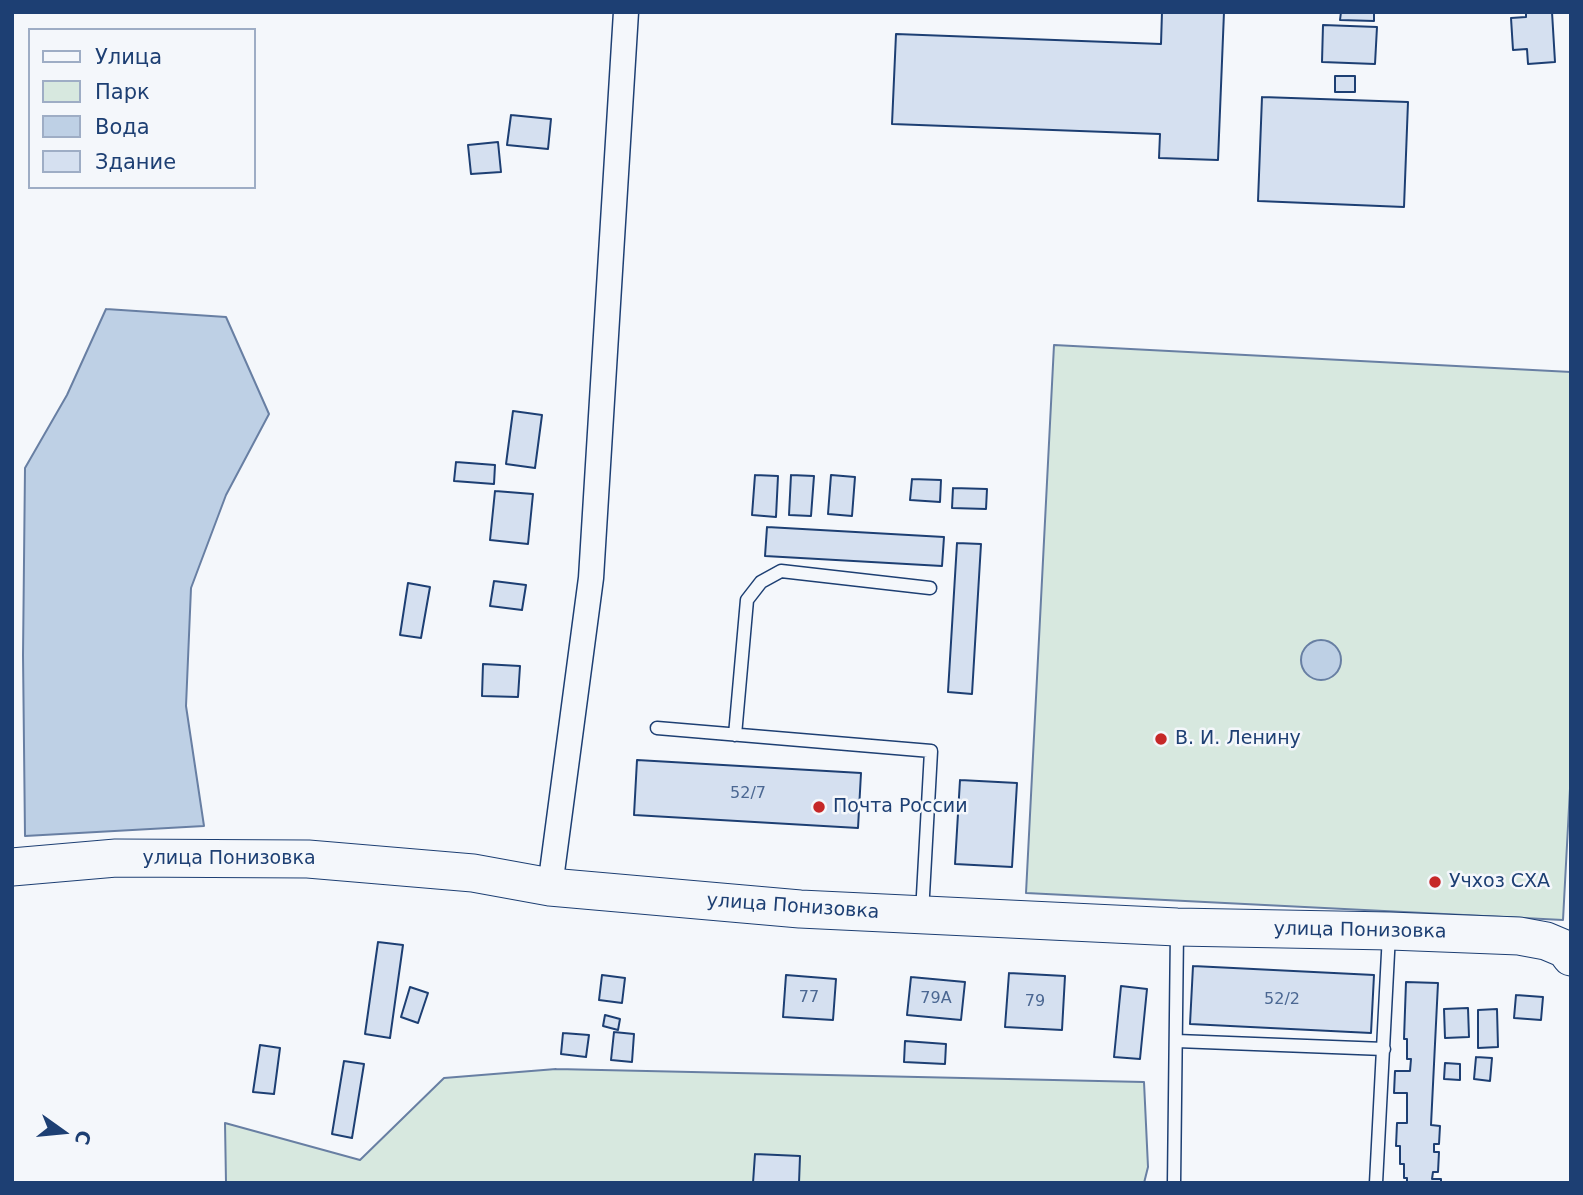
<!DOCTYPE html>
<meta charset="utf-8">
<style>
body{margin:0}
#map{position:relative;width:1583px;height:1195px;overflow:hidden;background:#f4f7fb;font-family:"DejaVu Sans",sans-serif}
canvas{display:block}
.frame{position:absolute;inset:0;border:14px solid #1d3f73;pointer-events:none}
.legend{position:absolute;left:28px;top:28px;width:228px;height:161px;box-sizing:border-box;background:#f4f7fb;border:2px solid #9eadc5;margin:0;padding:9px 12px;list-style:none;font-size:21px;color:#1d3f73}
.legend li{display:flex;align-items:center;gap:14px;height:35px}
.legend b{width:35px;border:2px solid #9eadc5}
.north{position:absolute;left:28px;top:1097px;width:70px;height:70px;-webkit-text-stroke:5px #f4f7fb;paint-order:stroke;rotate:105deg;font-size:19px;font-weight:700;line-height:28px;text-align:center;color:#1d3f73}
.north::after{content:'';display:block;margin:auto;width:24px;height:32px;background:#1d3f73;clip-path:polygon(50% 0,100% 100%,50% 72%,0 100%)}
</style>
<div id="map">
<canvas width="1583" height="1195"></canvas>
<div class="frame"></div>
<ul class="legend">
<li><b style="height:9px;background:#f4f7fb"></b>Улица</li>
<li><b style="height:19px;background:#d7e8df"></b>Парк</li>
<li><b style="height:19px;background:#bed0e5"></b>Вода</li>
<li><b style="height:19px;background:#d5e0f0"></b>Здание</li>
</ul>
<div class="north">С</div>
</div>
<script>
const g = document.querySelector('canvas').getContext('2d');
g.lineJoin = 'round';
function paint(path, color) { g.fillStyle = color; g.fill(path, 'evenodd'); }
const shape = rows => new Path2D(rows.map(r => 'M' + r).join(''));
function trace(path, color, width, dash) { g.strokeStyle = color; g.lineWidth = width; g.lineCap = dash ? 'butt' : 'round'; g.setLineDash(dash || []); g.stroke(path); }
function label(font, color, halo, rows, align = 'center') {
  g.font = font + ' "DejaVu Sans",sans-serif'; g.lineWidth = 5; g.setLineDash([]); g.textBaseline = 'middle'; g.strokeStyle = halo; g.fillStyle = color; for (const [text, x, y, turn = 0] of rows) {
    g.save(); g.translate(x, y); g.rotate((+turn || 0) * Math.PI / 180); g.textAlign = isNaN(turn) ? turn : align; if (halo) g.strokeText(text, 0, 0); g.fillText(text, 0, 0); g.restore();
  }
}
const green = shape([
 [1054,345,1571,372,1571,770,1563,920,1026,893,1054,345],
 [556,1069,1144,1082,1148,1167,1144,1183,226,1183,225,1123,360,1160,444,1078,556,1069]
]);
const water = shape([
 [106,309,226,317,269,414,226,495,191,588,186,706,204,826,25,836,23,655,25,468,67,395,106,309],
 '1301 660a20 20 0 1 1 40 0a20 20 0 1 1-40 0Z'
]);
const building = shape([
 [1162,12,1224,12,1218,160,1159,158,1160,134,892,124,896,34,1161,44,1162,12],
 [1341,12,1374,12,1374,21,1340,20,1341,12],
 [1526,12,1552,12,1555,62,1528,64,1527,49,1513,50,1511,18,1526,17,1526,12],
 [1323,25,1377,27,1375,64,1322,62,1323,25],
 [1335,76,1355,76,1355,92,1335,92,1335,76],
 [1262,97,1408,102,1404,207,1258,201,1262,97],
 [511,115,551,119,548,149,507,145,511,115],
 [498,142,501,172,471,174,468,145,498,142],
 [513,411,542,415,535,468,506,464,513,411],
 [456,462,495,465,494,484,454,481,456,462],
 [755,475,778,476,776,517,752,515,755,475],
 [791,475,814,476,811,516,789,515,791,475],
 [831,475,855,477,852,516,828,514,831,475],
 [912,479,941,480,940,502,910,500,912,479],
 [953,488,987,489,986,509,952,508,953,488],
 [495,491,533,494,528,544,490,540,495,491],
 [767,527,944,537,942,566,765,556,767,527],
 [957,543,981,544,972,694,948,692,957,543],
 [494,581,526,585,522,610,490,606,494,581],
 [408,583,430,587,421,638,400,635,408,583],
 [483,664,520,666,518,697,482,696,483,664],
 [637,760,861,773,858,828,634,815,637,760],
 [960,780,1017,783,1012,867,955,864,960,780],
 [378,942,403,945,390,1038,365,1034,378,942],
 [1193,966,1374,975,1371,1033,1190,1024,1193,966],
 [1009,973,1065,976,1062,1030,1005,1027,1009,973],
 [602,975,625,978,622,1003,599,1000,602,975],
 [786,975,836,979,833,1020,783,1017,786,975],
 [911,977,965,982,961,1020,907,1015,911,977],
 [1406,982,1438,983,1431,1125,1440,1126,1439,1144,1434,1144,1434,1152,1439,1152,1438,1172,1433,1172,1432,1179,1441,1179,1441,1183,1407,1183,1407,1178,1404,1178,1404,1164,1400,1164,1400,1146,1396,1146,1397,1123,1407,1123,1407,1093,1394,1093,1395,1071,1410,1071,1411,1059,1407,1059,1407,1039,1404,1039,1406,982],
 [1121,986,1147,989,1140,1059,1114,1057,1121,986],
 [410,987,428,993,418,1023,401,1017,410,987],
 [1516,995,1543,997,1541,1020,1514,1018,1516,995],
 [1468,1008,1469,1037,1445,1038,1444,1009,1468,1008],
 [1497,1009,1498,1047,1478,1048,1478,1010,1497,1009],
 [605,1015,620,1019,618,1030,603,1026,605,1015],
 [614,1032,634,1034,632,1062,611,1060,614,1032],
 [563,1033,589,1035,586,1057,561,1054,563,1033],
 [905,1041,946,1044,945,1064,904,1062,905,1041],
 [260,1045,280,1048,274,1094,253,1092,260,1045],
 [1476,1057,1492,1058,1490,1081,1474,1079,1476,1057],
 [344,1061,364,1064,352,1138,332,1134,344,1061],
 [1445,1063,1460,1064,1460,1080,1444,1079,1445,1063],
 [755,1154,800,1156,799,1183,753,1183,755,1154]
]);
const service = shape([
 [657,728,931,751,922,913],
 [735,735,747,600,761,582,781,571,930,588],
 [1177,1041,1384,1049],
 [1174,1183,1177,931],
 [1376,1183,1389,934]
]);
const minor = shape([
 [550,887,591,578,626,12]
]);
const secondary = shape([
 [12,867,116,858,308,859,473,873,550,887,800,909,1177,927,1390,931,1519,936,1546,941,1565,949,1571,957]
]);
const markers = [
 [1161,739,7,"#c62828"],
 [819,807,7,"#c62828"],
 [1435,882,7,"#c62828"]
];
const numberNames = [
 ["52/7",748,794],
 ["77",809,998],
 ["79А",936,999],
 ["52/2",1282,1000],
 ["79",1035,1002]
];
const poiNames = [
 ["В. И. Ленину",1175,739],
 ["Почта России",833,807],
 ["Учхоз СХА",1449,882]
];
const streetNames = [
 ["улица Понизовка",229,859],
 ["улица Понизовка",793,907,4],
 ["улица Понизовка",1360,931,1]
];
paint(green, '#d7e8df');
trace(green, '#687fa3', 2);
paint(water, '#bed0e5');
trace(water, '#687fa3', 2);
paint(building, '#d5e0f0');
trace(building, '#1d3f73', 2);
trace(service, '#1d3f73', 15);
trace(minor, '#1d3f73', 27);
trace(secondary, '#1d3f73', 39);
trace(service, '#f4f7fb', 12);
trace(minor, '#f4f7fb', 24);
trace(secondary, '#f4f7fb', 37);
for (const [x, y, r, color] of markers) { const dot = new Path2D(); dot.arc(x, y, r, 0, 2 * Math.PI); g.fillStyle = color; g.fill(dot); trace(dot, '#f4f7fb', 2.5); }
label('16px', '#4b6792', null, numberNames);
label('19px', '#1d3f73', '#f4f7fb', poiNames, 'left');
label('19px', '#1d3f73', '#f4f7fb', streetNames);
</script>
